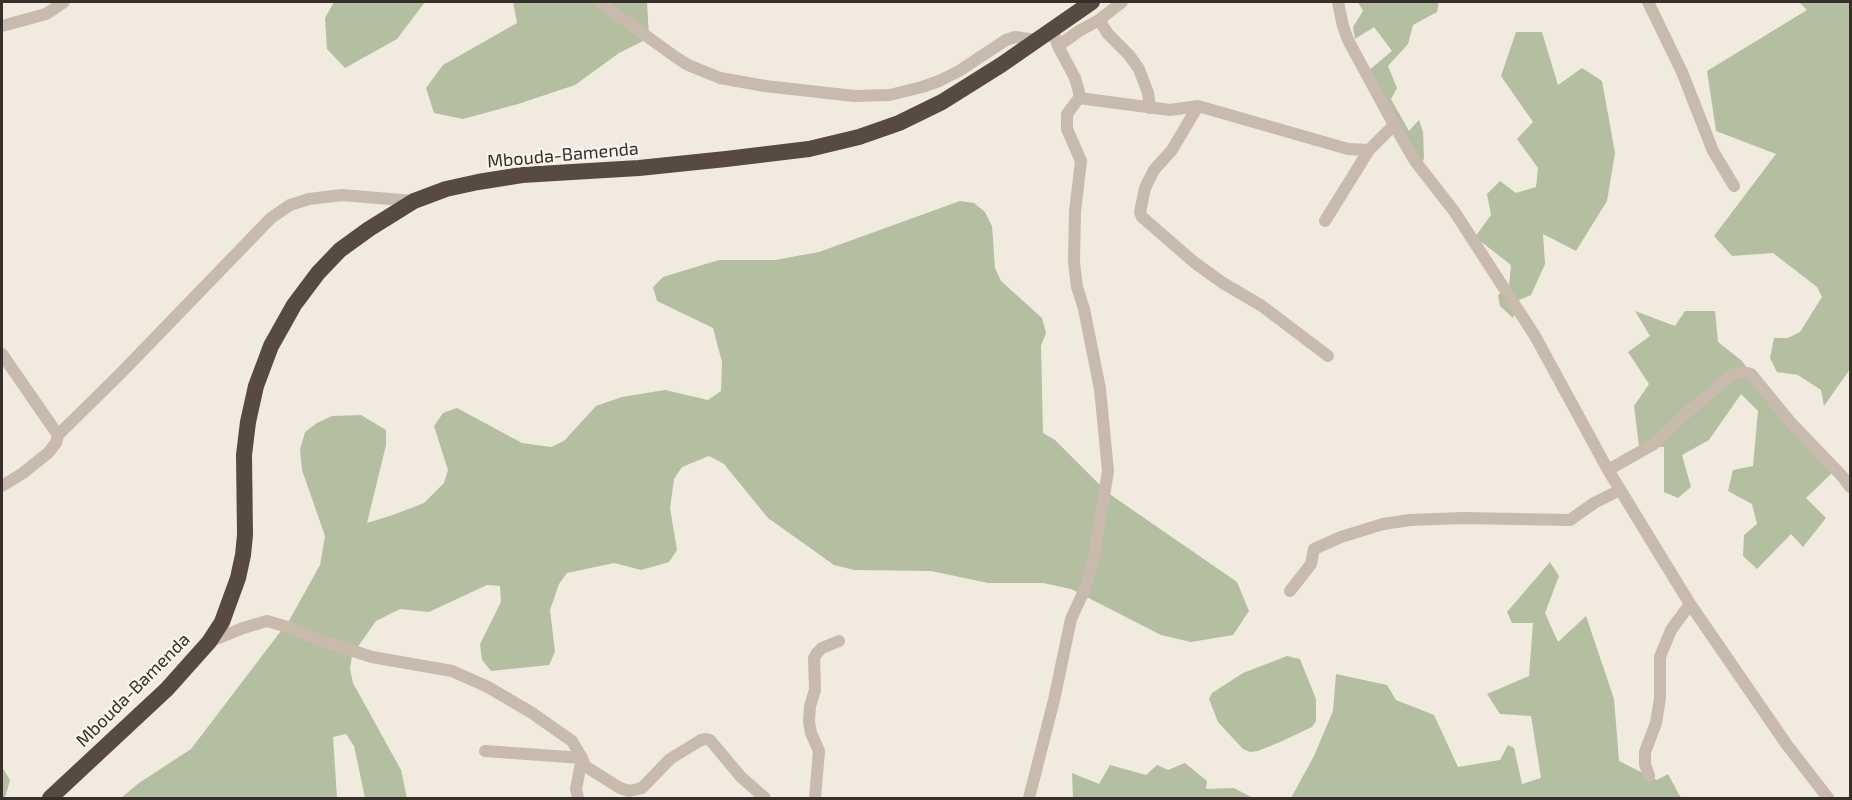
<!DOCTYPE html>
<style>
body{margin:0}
#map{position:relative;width:1852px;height:800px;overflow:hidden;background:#f1eadf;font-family:"Exo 2",sans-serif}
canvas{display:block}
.frame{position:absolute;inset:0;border:3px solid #372f2a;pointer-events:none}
</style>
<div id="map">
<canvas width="1852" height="800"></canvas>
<div class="frame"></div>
</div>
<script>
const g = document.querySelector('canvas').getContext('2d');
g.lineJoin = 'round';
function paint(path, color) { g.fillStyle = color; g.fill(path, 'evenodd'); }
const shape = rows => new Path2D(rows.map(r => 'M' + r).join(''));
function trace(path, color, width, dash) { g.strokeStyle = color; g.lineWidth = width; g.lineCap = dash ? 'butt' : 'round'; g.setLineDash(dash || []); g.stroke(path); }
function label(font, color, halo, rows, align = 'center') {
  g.font = font + ' "Exo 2",sans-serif'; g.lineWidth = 5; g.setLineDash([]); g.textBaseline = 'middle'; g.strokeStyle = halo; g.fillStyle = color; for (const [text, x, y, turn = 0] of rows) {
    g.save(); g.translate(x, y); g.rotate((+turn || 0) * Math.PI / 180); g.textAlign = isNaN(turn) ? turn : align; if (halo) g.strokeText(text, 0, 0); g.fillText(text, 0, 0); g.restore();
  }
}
const green = shape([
 [334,2,425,2,397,39,345,68,327,49,325,18],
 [513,2,647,2,649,38,619,53,575,85,518,104,463,119,434,113,426,88,443,65,517,23],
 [1358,2,1439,2,1437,12,1413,25,1408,44,1388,66,1397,88,1391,99,1409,131,1419,120,1423,132,1424,159,1418,167,1367,72,1392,51,1374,27,1355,39,1353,27,1363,11],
 [1799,2,1850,2,1850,369,1824,406,1821,390,1798,375,1777,372,1770,358,1774,338,1788,338,1800,332,1822,297,1817,287,1773,253,1732,256,1714,236,1776,154,1716,131,1707,71,1807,10],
 [1516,32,1542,32,1558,85,1582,68,1602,81,1615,153,1607,201,1576,251,1543,234,1545,264,1531,295,1519,300,1513,318,1500,306,1498,295,1509,287,1511,265,1475,237,1491,215,1487,194,1500,181,1516,193,1536,187,1538,168,1517,139,1533,122,1501,76],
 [960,201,974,203,985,212,992,226,995,268,1001,281,1042,318,1046,333,1041,346,1043,433,1055,440,1108,493,1237,582,1249,611,1233,635,1191,642,1161,635,1071,589,1043,583,988,583,931,571,854,570,834,565,768,518,724,464,709,456,682,467,674,479,670,508,677,550,669,562,641,570,614,563,567,573,559,584,550,610,555,652,549,665,491,671,482,660,480,644,501,602,500,586,487,585,429,612,400,609,376,621,352,655,350,669,353,683,401,770,407,798,365,798,354,746,346,734,333,737,337,798,121,798,139,783,191,749,290,619,320,565,325,536,302,470,300,450,305,432,317,423,332,416,361,415,386,430,386,445,367,523,393,515,424,503,444,483,448,470,434,426,443,413,457,408,522,443,551,447,564,441,596,406,622,397,665,390,708,400,721,391,722,362,713,328,657,301,653,287,663,277,719,260,775,260,819,252],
 [1635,311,1675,326,1685,311,1715,311,1718,342,1742,361,1787,423,1832,473,1806,498,1826,518,1803,547,1791,534,1757,569,1743,556,1744,535,1757,524,1752,504,1728,491,1733,470,1753,466,1758,411,1741,394,1709,440,1682,455,1691,487,1678,498,1664,492,1664,447,1639,446,1634,406,1649,384,1628,352,1650,336],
 [1550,562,1559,576,1545,613,1558,642,1586,616,1614,699,1619,761,1657,780,1668,774,1681,798,1291,798,1314,756,1333,711,1336,674,1387,685,1396,700,1434,715,1458,767,1500,760,1508,745,1514,748,1522,784,1541,778,1531,716,1500,714,1487,694,1529,676,1533,623,1512,623,1507,612],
 [1287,656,1300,659,1316,699,1316,721,1312,727,1280,742,1258,751,1250,752,1243,749,1218,722,1209,699,1212,693,1243,673],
 [1185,763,1207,781,1206,789,1234,788,1253,798,1073,798,1072,773,1099,784,1110,765,1146,775,1157,765,1168,770],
 [2,767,10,780,5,798,2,798]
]);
const minor = shape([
 [599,2,677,58,688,65,720,78,765,86,854,96,890,95,922,87,939,81,959,71,1006,40,1015,37,1036,40],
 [1338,2,1343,26,1348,40,1394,125,1415,161,1454,211,1535,336,1608,470,1690,604,1787,745,1828,798],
 [1648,2,1682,72,1713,151,1734,186],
 [1099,20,1108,34,1129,55,1139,69,1148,93,1150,108],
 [2,26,46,14,64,2],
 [1058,46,1079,31,1099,20,1122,2],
 [1079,98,1170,110,1198,106,1348,149,1369,150],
 [1198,106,1172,150,1154,170,1145,188,1140,212,1142,217,1195,263,1223,283,1262,306,1328,356],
 [1325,221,1369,150,1394,125],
 [2,354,58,435],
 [1608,470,1654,444,1692,408,1733,374,1743,372,1751,374,1792,424,1842,476,1850,487],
 [2,486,23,473,48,453,56,443,58,435,121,373,271,218,290,205,309,199,342,195,414,201],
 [1290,591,1311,564,1314,549,1341,537,1383,524,1410,520,1463,518,1570,520,1594,503,1620,490],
 [209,642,243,628,267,621,291,628,319,640,372,657,452,671,488,687,532,713,572,741,582,758,576,789,578,798],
 [485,751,582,758,585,766,620,788,629,791,642,788,670,759,701,740,706,739,710,740,741,777,765,798],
 [1649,776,1645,764,1645,752,1656,723,1660,698,1660,657,1671,630,1690,604],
 [815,798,819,751,811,733,809,721,810,706,815,690,814,658,817,653,822,648,839,641],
 [1029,798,1054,700,1071,619,1084,591,1094,558,1108,471,1100,389,1084,309,1077,287,1074,262,1075,211,1081,161,1067,129,1067,114,1079,98,1079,92,1075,78,1058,46,1052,28]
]);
const highway = shape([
 [50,798,167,689,209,642,222,622,238,578,243,555,245,535,244,455,248,422,256,386,271,346,294,305,318,273,340,250,369,229,414,201,446,189,478,182,522,175,639,168,726,159,809,149,859,137,899,123,942,102,1001,65,1092,2]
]);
const streetNames = [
 ["Mbouda-Bamenda",563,155,-5],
 ["Mbouda-Bamenda",133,690,-45]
];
paint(green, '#b3bfa0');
trace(minor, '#c8baac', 12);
trace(highway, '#574a42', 16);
label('18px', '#372f2a', '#f9f3eb', streetNames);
</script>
